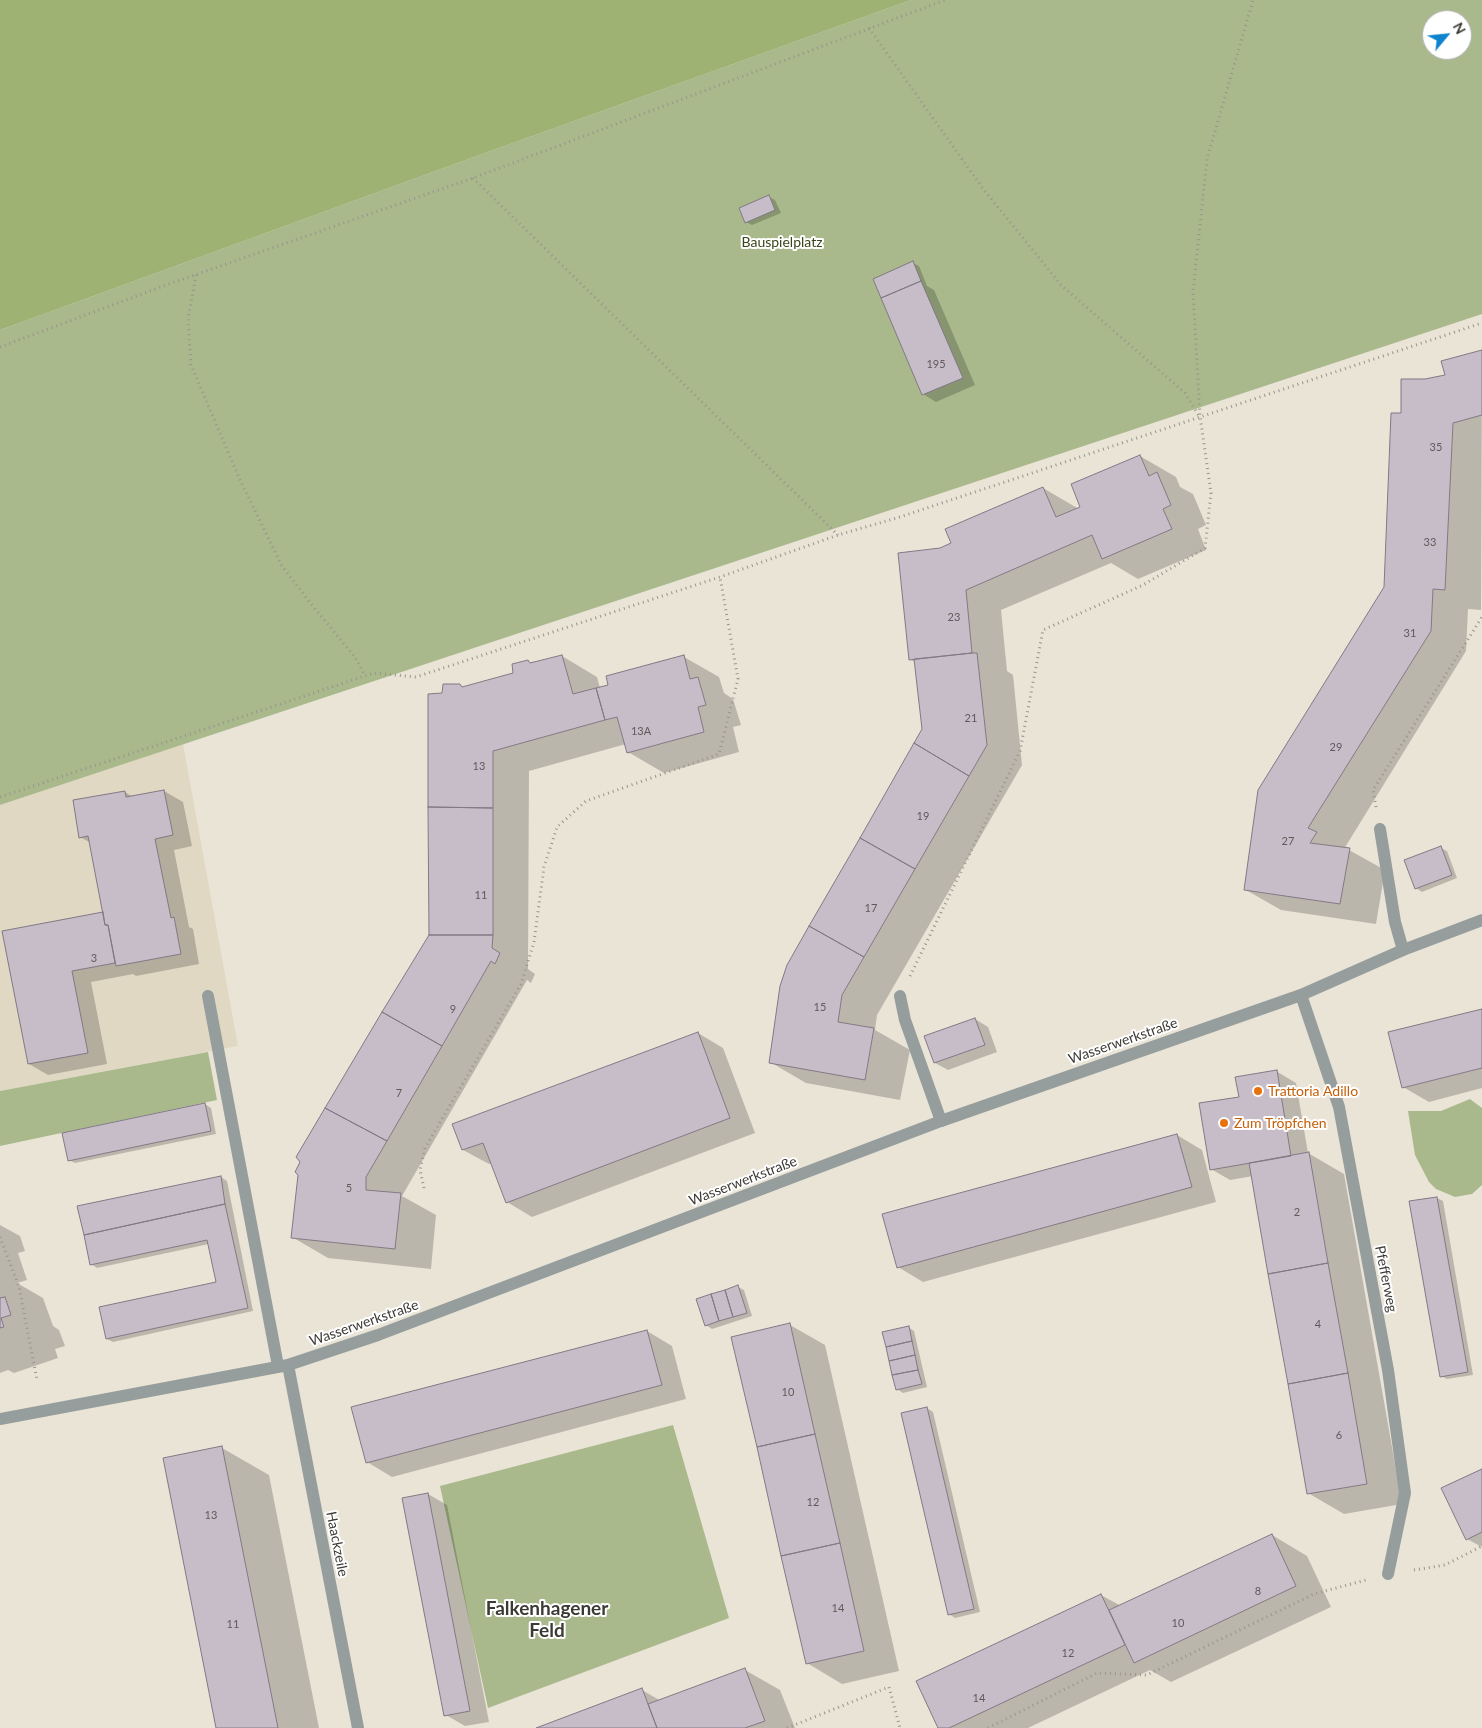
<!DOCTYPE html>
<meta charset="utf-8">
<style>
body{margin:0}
#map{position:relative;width:1482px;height:1728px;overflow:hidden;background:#eae4d7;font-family:Lato,sans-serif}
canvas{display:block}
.north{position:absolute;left:1422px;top:10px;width:50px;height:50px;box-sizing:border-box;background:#fff;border:1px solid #b1b0ae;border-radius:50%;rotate:62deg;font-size:14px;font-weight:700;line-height:20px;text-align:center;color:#3c3a35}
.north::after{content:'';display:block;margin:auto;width:18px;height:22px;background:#0d84cd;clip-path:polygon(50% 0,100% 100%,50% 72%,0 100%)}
</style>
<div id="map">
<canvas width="1482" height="1728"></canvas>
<div class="north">N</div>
</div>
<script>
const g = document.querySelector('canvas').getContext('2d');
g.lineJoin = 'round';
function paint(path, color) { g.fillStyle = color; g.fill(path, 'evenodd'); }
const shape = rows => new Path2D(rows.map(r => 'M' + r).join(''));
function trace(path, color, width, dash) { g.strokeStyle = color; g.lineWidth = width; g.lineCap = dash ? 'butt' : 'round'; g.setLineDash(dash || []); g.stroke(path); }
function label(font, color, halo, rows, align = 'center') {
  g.font = font + ' Lato,sans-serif'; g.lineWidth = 4; g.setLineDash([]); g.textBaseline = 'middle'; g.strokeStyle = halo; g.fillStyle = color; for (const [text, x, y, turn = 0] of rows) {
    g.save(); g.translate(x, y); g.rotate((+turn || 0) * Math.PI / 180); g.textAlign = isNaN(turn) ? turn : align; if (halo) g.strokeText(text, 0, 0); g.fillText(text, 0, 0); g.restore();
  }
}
const built = shape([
 [183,744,238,1046,0,1091,0,805]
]);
const green = shape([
 [911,0,1482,0,1482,314,0,805,0,330,474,157],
 [1432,20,1462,20,1462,50,1432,50],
 [208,1052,217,1100,0,1146,0,1091],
 [1470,1099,1482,1108,1482,1185,1472,1194,1455,1197,1436,1189,1429,1182,1415,1155,1408,1111,1441,1111],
 [673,1425,729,1618,488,1708,440,1486]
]);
const forest = shape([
 [0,0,911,0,474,157,0,330]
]);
const shadow = shape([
 [769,197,775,200,781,213,752,225,746,222],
 [913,263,919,266,927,286,934,290,975,385,936,402,923,394],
 [1482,351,1481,610,1468,609,1466,651,1344,849,1349,850,1385,870,1376,924,1281,910,1246,890,1386,588,1402,414,1426,380,1447,376],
 [1140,456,1176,477,1180,487,1193,494,1206,525,1198,529,1206,550,1138,579,1111,563,1001,610,1007,671,1013,675,1022,765,877,1015,875,1030,910,1050,900,1100,806,1083,770,1062,923,729,916,663,910,659,941,549,1043,488,1079,509],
 [562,656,597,677,600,688,684,657,719,677,724,693,733,699,741,725,733,727,739,752,664,773,628,752,626,744,529,771,528,969,535,974,531,983,527,980,402,1196,436,1215,431,1269,328,1258,292,1237,430,935,443,695,460,685,465,688,515,674,531,664],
 [164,791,183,802,192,846,174,850,189,927,193,929,199,964,136,976,133,974,91,982,107,1064,48,1075,29,1064,4,932,104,913,91,843,80,837,125,792,133,797],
 [1441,848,1447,851,1457,878,1422,892,1416,888],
 [1482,1010,1482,1088,1429,1102,1403,1087],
 [975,1019,988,1027,997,1052,948,1070,935,1063],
 [698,1033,723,1048,755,1133,532,1217,507,1202,492,1163,489,1164,463,1150,454,1125],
 [1276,1071,1296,1083,1308,1153,1344,1174,1402,1504,1344,1514,1308,1493,1253,1176,1230,1180,1211,1169],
 [205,1104,211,1108,216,1134,75,1163,69,1160],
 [1177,1135,1202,1150,1216,1202,923,1282,898,1267],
 [221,1177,227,1181,253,1311,113,1342,107,1339,217,1283,209,1244,97,1268,91,1264],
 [1437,1198,1443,1201,1473,1375,1447,1379,1441,1376,1411,1202],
 [0,1225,20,1236,25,1251,18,1253,27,1280,17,1283,43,1298,53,1326,59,1330,65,1346,55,1349,58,1358,14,1373,8,1370,0,1373],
 [738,1287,744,1290,752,1316,712,1329,706,1325],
 [790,1325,825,1345,899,1671,842,1684,807,1663],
 [908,1327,914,1331,927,1387,903,1393,897,1389],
 [647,1331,672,1346,686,1399,392,1477,367,1462],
 [927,1408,933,1412,980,1612,955,1618,949,1614],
 [222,1448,269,1475,319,1728,218,1728],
 [1482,1470,1482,1547,1467,1539],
 [428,1494,447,1505,489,1722,465,1726,446,1715],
 [1272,1535,1307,1556,1331,1607,1171,1682,1150,1670,1028,1728,939,1728,1101,1595,1121,1606],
 [745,1670,780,1690,795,1728,540,1728,642,1690,661,1701]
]);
const building = shape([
 [769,195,775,210,745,223,739,208,769,195],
 [913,261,921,281,881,298,873,279,913,261],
 [921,281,963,378,922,395,881,298,921,281],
 [1482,350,1482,415,1453,423,1445,590,1433,589,1431,631,1308,828,1317,832,1310,843,1350,848,1340,904,1244,890,1258,790,1384,587,1391,413,1401,413,1401,379,1425,379,1445,375,1441,361,1482,350],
 [1140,455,1149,476,1157,472,1171,505,1163,509,1172,529,1102,559,1092,535,966,590,972,653,909,660,898,553,940,548,951,543,945,529,1043,487,1056,517,1080,507,1071,484,1140,455],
 [972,653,977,653,987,745,969,776,914,743,922,729,914,659,972,653],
 [562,655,573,694,596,688,605,720,493,751,493,808,428,807,428,694,442,693,443,684,460,684,462,687,513,673,512,664,528,660,530,663,562,655],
 [684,655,690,679,698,677,706,705,698,707,704,732,627,753,617,717,605,720,596,688,608,685,606,676,684,655],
 [914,743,969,776,915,869,860,838,914,743],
 [164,790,173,835,155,839,171,918,174,917,181,954,116,966,108,925,105,925,88,836,79,838,73,800,125,791,126,797,164,790],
 [428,807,493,808,493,935,429,935,428,807],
 [860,838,915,869,864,957,809,926,860,838],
 [1441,846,1452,875,1415,889,1404,860,1441,846],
 [103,912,105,925,108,925,115,963,72,971,88,1053,28,1064,2,931,103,912],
 [809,926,864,957,842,995,838,1022,874,1028,865,1080,769,1063,780,986,787,965,809,926],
 [429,935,493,935,492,948,500,953,495,964,491,961,442,1046,382,1012,429,935],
 [1482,1009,1482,1068,1402,1088,1388,1032,1482,1009],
 [382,1012,442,1046,387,1141,325,1108,382,1012],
 [975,1018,985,1045,934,1063,924,1036,975,1018],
 [698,1032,730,1118,506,1203,483,1143,462,1150,452,1124,698,1032],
 [1277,1070,1291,1156,1210,1170,1199,1103,1239,1097,1235,1077,1277,1070],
 [205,1103,211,1131,68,1161,62,1133,205,1103],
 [325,1108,387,1141,366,1177,366,1190,401,1193,395,1249,291,1238,298,1175,295,1172,300,1162,296,1157,325,1108],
 [1177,1134,1192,1187,897,1268,882,1214,1177,1134],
 [1309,1152,1328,1263,1268,1274,1249,1163,1309,1152],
 [221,1176,225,1204,84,1235,77,1206,221,1176],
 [1437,1197,1468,1372,1440,1377,1409,1201,1437,1197],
 [225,1204,248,1308,106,1339,99,1307,216,1282,207,1240,90,1265,84,1235,225,1204],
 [1328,1263,1348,1373,1288,1384,1268,1274,1328,1263],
 [738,1285,747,1313,733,1317,725,1290,738,1285],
 [725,1290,733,1317,719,1321,711,1294,725,1290],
 [711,1294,719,1321,705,1326,696,1299,711,1294],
 [5,1297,11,1315,1,1318,4,1327,0,1328,0,1298,5,1297],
 [790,1323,815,1434,757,1447,731,1337,790,1323],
 [909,1326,912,1341,886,1347,882,1332,909,1326],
 [647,1330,662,1385,366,1463,351,1407,647,1330],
 [912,1341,915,1355,889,1361,886,1347,912,1341],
 [915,1355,918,1370,892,1375,889,1361,915,1355],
 [918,1370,922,1384,896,1390,892,1375,918,1370],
 [1348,1373,1367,1484,1307,1494,1288,1384,1348,1373],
 [927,1407,974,1609,948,1615,901,1413,927,1407],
 [815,1434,840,1543,781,1556,757,1447,815,1434],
 [222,1446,278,1728,216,1728,163,1458,222,1446],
 [1482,1469,1482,1532,1466,1540,1441,1488,1482,1469],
 [428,1493,470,1711,444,1716,402,1498,428,1493],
 [1272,1534,1296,1586,1134,1663,1109,1610,1272,1534],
 [840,1543,864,1651,806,1664,781,1556,840,1543],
 [1101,1594,1125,1645,949,1728,938,1728,916,1681,1101,1594],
 [745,1668,765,1721,745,1728,657,1728,648,1704,745,1668],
 [642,1688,657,1728,536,1728,642,1688]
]);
const path = shape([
 [869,28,984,190,1061,285,1185,393,1199,416],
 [473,178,838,535],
 [196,275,188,319,191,365,240,480,282,566,311,604,355,657,365,676],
 [0,347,166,285,473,178,945,0],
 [0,797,374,673,416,677,720,577,838,535,900,517,1482,323],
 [1376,807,1373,790,1482,617],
 [910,976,1020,751,1043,630,1143,585,1205,548,1211,493,1200,416,1193,292,1207,159,1253,0],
 [424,1188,420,1170,425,1148,521,984,534,942,544,867,557,827,586,801,719,754,738,679,720,577],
 [0,1237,19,1287,37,1380],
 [1414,1570,1445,1565,1482,1546],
 [787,1728,889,1687,900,1728],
 [988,1728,1097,1673,1147,1675,1314,1594,1366,1580]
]);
const service = shape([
 [1380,829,1395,922,1403,950],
 [208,996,278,1366],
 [900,996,905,1020,941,1121]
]);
const minor = shape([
 [1301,995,1339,1107,1388,1370,1405,1493,1388,1574],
 [288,1365,358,1728],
 [0,1419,288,1365,378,1335,941,1121,1301,995,1403,950,1482,920]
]);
const markers = [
 [1258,1091,5,"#e8710a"],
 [1224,1123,5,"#e8710a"]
];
const numberNames = [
 ["195",936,364],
 ["35",1436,447],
 ["33",1430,542],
 ["23",954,617],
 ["31",1410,633],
 ["21",971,718],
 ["13A",641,731],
 ["29",1336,747],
 ["13",479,766],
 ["19",923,816],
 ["27",1288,841],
 ["11",481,895],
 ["17",871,908],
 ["3",94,958],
 ["15",820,1007],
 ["9",453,1009],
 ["7",399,1093],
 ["5",349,1188],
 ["2",1297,1212],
 ["4",1318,1324],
 ["10",788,1392],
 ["6",1339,1435],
 ["12",813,1502],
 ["13",211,1515],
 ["8",1258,1591],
 ["14",838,1608],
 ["10",1178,1623],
 ["11",233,1624],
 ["12",1068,1653],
 ["14",979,1698]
];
const parkNames = [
 ["Bauspielplatz",782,242]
];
const streetNames = [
 ["Wasserwerkstraße",1123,1041,-19],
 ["Wasserwerkstraße",743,1181,-21],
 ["Pfefferweg",1386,1279,79],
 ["Wasserwerkstraße",364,1323,-19],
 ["Haackzeile",337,1544,79]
];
const foodNames = [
 ["Trattoria Adillo",1268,1091],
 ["Zum Tröpfchen",1234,1123]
];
const districtNames = [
 ["Falkenhagener",547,1609],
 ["Feld",547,1631]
];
paint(built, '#e1d8c3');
paint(green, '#a9b98c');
paint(forest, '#9db273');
paint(shadow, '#0003');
paint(building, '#c6bdc9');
trace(building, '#817984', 1);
trace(path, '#98948b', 3, [1, 4]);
trace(service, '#969e9d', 12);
trace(minor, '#969e9d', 12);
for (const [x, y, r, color] of markers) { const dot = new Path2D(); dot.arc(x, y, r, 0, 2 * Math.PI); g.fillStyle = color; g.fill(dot); trace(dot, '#fff', 2); }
label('11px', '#5e5b5a', null, numberNames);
label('14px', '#374517', '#fff', parkNames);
label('14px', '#3c3a35', '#fff', streetNames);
label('14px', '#c56008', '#fff', foodNames, 'left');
label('bold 19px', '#3c3a35', '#fff', districtNames);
</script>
